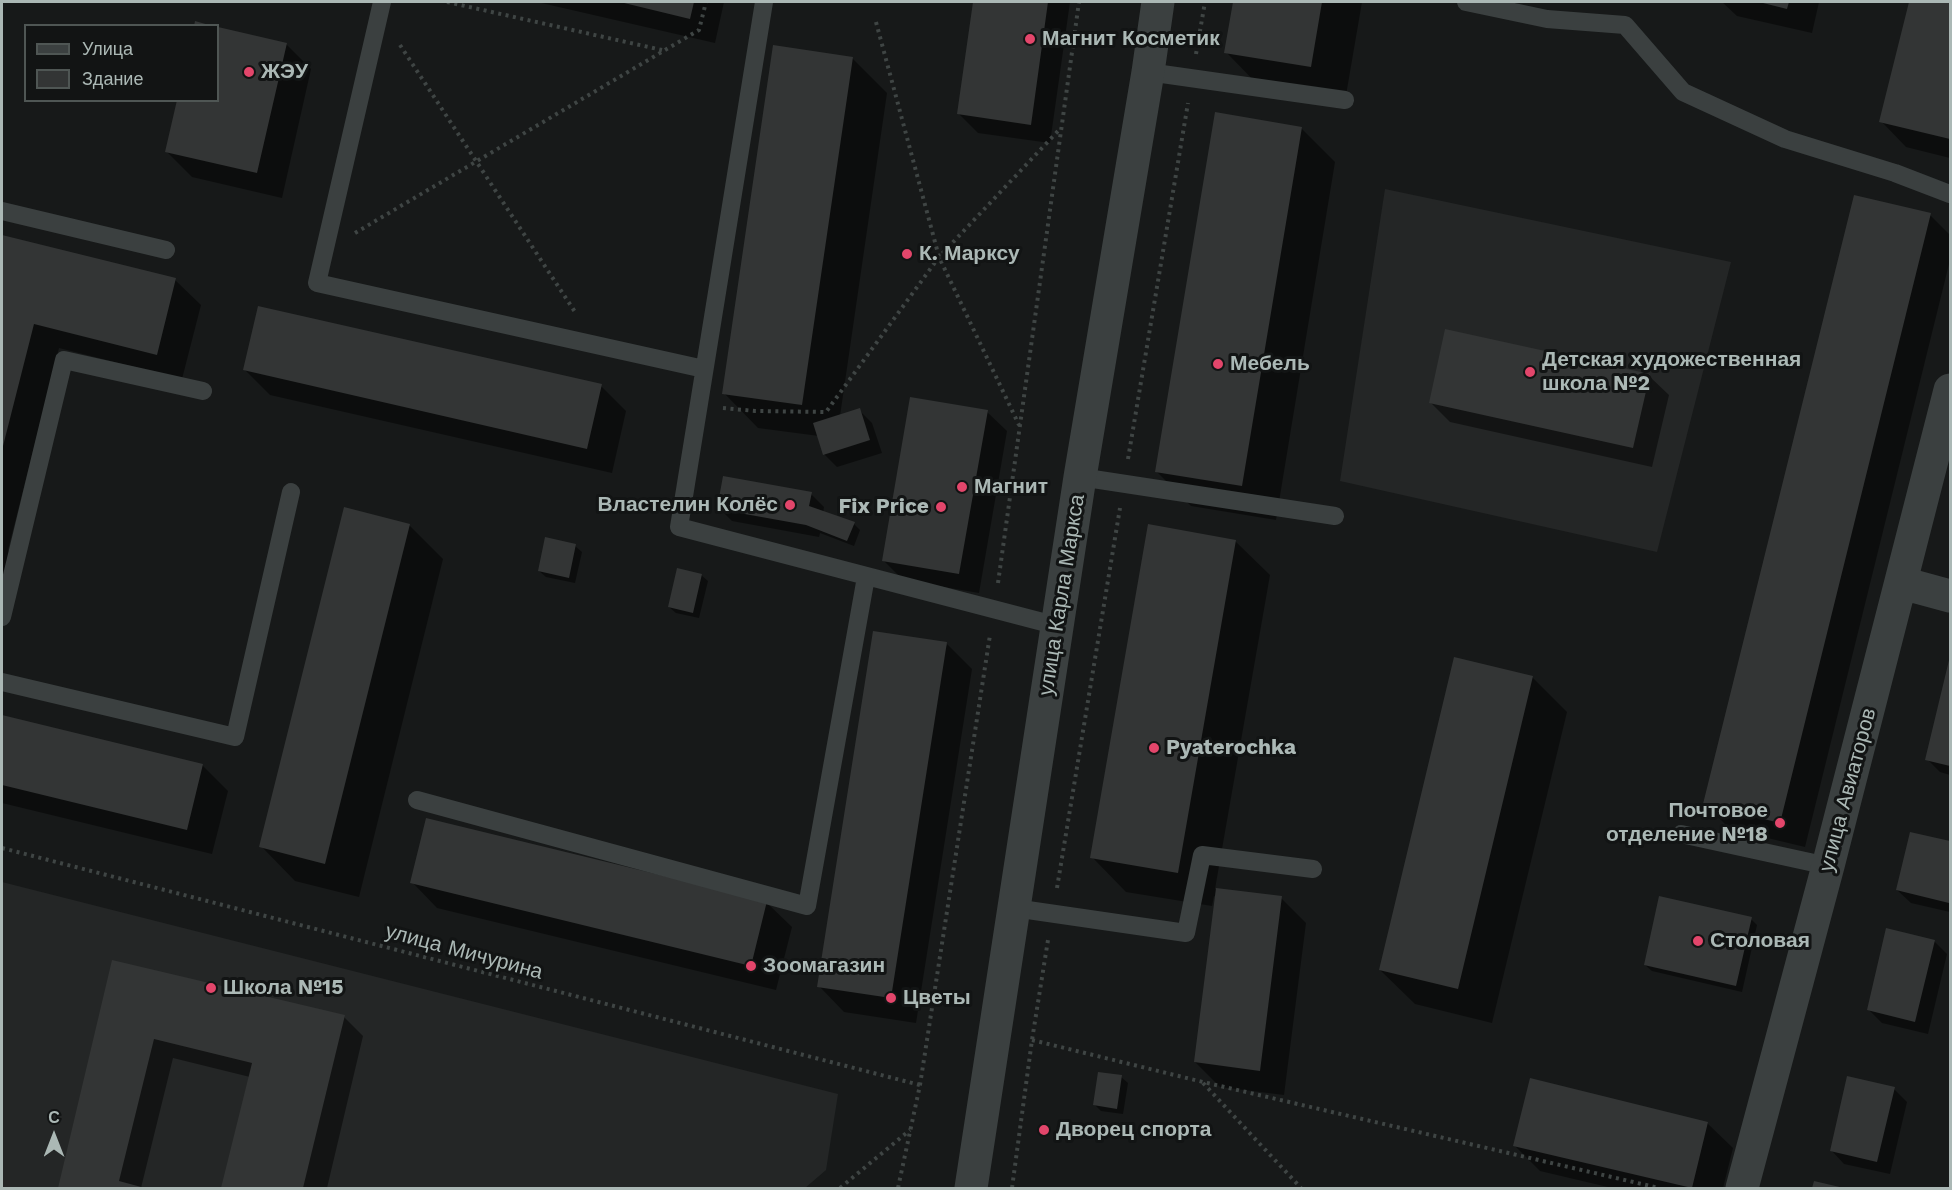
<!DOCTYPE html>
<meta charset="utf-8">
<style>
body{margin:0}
#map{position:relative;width:1952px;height:1190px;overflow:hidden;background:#171919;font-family:"Work Sans",sans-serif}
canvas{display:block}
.frame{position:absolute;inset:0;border:3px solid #abb8b5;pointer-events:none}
.legend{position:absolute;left:24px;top:24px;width:195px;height:78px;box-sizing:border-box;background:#121414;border:2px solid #4f5654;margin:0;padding:8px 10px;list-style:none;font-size:18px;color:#abb8b5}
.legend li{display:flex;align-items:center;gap:12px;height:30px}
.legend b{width:30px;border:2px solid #4f5654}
.north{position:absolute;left:24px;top:1106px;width:60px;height:60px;-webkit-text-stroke:4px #121414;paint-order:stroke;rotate:0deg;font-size:16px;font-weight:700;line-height:24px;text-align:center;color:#abb8b5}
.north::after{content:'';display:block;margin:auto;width:21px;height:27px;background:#abb8b5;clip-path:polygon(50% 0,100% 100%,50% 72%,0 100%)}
</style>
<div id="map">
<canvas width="1952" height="1190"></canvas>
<div class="frame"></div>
<ul class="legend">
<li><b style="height:8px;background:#3b4040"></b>Улица</li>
<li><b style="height:16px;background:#333535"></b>Здание</li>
</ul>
<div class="north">С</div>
</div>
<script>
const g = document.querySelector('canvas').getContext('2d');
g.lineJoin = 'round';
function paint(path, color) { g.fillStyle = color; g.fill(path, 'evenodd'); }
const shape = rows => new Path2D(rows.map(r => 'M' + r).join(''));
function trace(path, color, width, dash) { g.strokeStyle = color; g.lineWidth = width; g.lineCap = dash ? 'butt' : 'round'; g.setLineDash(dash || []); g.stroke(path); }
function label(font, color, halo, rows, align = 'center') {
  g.font = font + ' "Work Sans",sans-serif'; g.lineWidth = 6; g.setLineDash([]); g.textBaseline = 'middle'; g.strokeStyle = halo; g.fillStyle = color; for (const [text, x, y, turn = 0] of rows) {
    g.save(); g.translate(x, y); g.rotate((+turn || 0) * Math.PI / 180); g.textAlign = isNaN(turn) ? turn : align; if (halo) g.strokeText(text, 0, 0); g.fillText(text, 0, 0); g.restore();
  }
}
const built = shape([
 [1385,189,1731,262,1657,552,1340,481],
 [2,882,838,1094,826,1170,805,1188,2,1188]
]);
const shadow = shape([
 [537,2,724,2,715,43],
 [974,2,1070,2,1050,143,978,133,958,113],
 [1234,2,1362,2,1345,101,1260,87,1226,52],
 [1722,2,1819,2,1812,33,1737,16],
 [1910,2,1950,2,1950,158,1906,147,1881,121],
 [218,28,286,44,311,69,282,198,192,177,167,152,218,100],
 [852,58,887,93,840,416,859,410,872,423,882,453,837,467,824,454,819,436,758,428,724,393],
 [1301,128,1335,162,1276,520,1191,506,1157,472],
 [1930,215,1950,235,1950,260,1805,847,1730,829,1705,804],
 [2,236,175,280,201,305,182,379,59,348,8,550,23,565,2,620],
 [245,370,601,386,626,411,612,473,270,395],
 [1649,376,1669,395,1652,467,1450,422,1431,403],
 [987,412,1007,431,979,593,903,580,883,560],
 [811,494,824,507,823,513,854,524,860,530,854,546,820,533,819,537,732,521,719,508],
 [409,525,443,559,359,897,295,881,261,846],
 [1235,541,1270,575,1215,889,1281,898,1306,923,1284,1095,1220,1087,1195,1062,1216,897,1214,896,1212,906,1126,892,1092,857],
 [575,546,582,552,575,583,546,577,539,571],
 [701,575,708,581,699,618,676,613,669,607],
 [947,644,972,669,916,1023,844,1012,819,986],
 [1950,660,1950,775,1940,772,1927,759],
 [1532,677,1567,712,1492,1023,1415,1004,1380,970],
 [2,717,202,765,228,791,212,854,2,803],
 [1911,833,1950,843,1950,912,1911,903,1897,890],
 [412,882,766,902,792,927,776,990,437,908],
 [1751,919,1757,925,1742,992,1652,971,1645,965],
 [1934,941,1947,954,1928,1034,1882,1023,1869,1010],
 [113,962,344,1017,363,1036,327,1188,222,1188,250,1077,173,1058,141,1188,142,1188,59,1188],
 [1121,1077,1128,1083,1123,1114,1101,1111,1095,1105],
 [1894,1089,1907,1102,1890,1174,1844,1164,1831,1150],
 [1707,1123,1733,1148,1723,1188,1612,1188,1540,1171,1515,1146]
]);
const building = shape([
 [620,2,694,2,690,19],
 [973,2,1048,2,1031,125,957,114],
 [1233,2,1322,2,1311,67,1224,53],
 [1759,2,1789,2,1787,9],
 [1909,2,1950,2,1950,139,1879,122],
 [195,21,209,25,209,26,194,26],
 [218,27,287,43,257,173,165,152,177,100,218,100],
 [773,45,853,57,802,405,722,394],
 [1215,112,1302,127,1242,486,1155,472],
 [1854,195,1931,213,1780,823,1703,804],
 [2,235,176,278,157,355,34,324,2,450],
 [258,306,602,384,587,449,243,370],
 [1445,329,1650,374,1633,448,1429,403],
 [910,397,988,410,959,574,882,561],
 [860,408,870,440,823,455,813,423],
 [723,476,812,492,809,506,855,522,847,541,806,525,717,509],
 [344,507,410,524,325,864,259,847],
 [1148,524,1236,540,1178,873,1090,858],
 [545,537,576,544,569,578,538,571],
 [677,568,702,574,693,613,668,607],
 [873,631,947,642,891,998,817,987],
 [1950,656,1950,766,1925,760],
 [1454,657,1533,676,1458,989,1379,970],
 [2,715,203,764,187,830,2,785],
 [426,818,767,901,751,966,410,883],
 [1910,832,1950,841,1949,903,1896,890],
 [1216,888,1282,896,1260,1071,1194,1062],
 [1659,896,1752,917,1736,986,1644,965],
 [1886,928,1935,940,1915,1022,1867,1010],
 [112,960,345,1015,303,1188,221,1188,252,1063,154,1039,119,1181,145,1188,58,1188],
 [1098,1072,1122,1075,1117,1109,1093,1105],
 [1847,1076,1895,1087,1877,1162,1830,1151],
 [1530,1078,1708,1122,1692,1188,1513,1146],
 [1814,1181,1844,1188,1812,1188]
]);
const path = shape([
 [447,2,662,50],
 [876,22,939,257,1019,425],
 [400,45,575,312],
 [1196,54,1205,2],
 [355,233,699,30,706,2],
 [723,408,755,411,826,412,939,257,1059,130],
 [1128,459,1188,103],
 [998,583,1079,2],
 [2,848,920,1085],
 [1057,888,1120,508],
 [1032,1040,1203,1082,1659,1188],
 [1203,1083,1301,1188],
 [840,1188,910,1130],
 [898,1188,920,1085,990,635],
 [1012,1188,1032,1040,1048,940]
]);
const service = shape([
 [382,2,317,283,704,369],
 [764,2,679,527,1058,626],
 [1466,2,1547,19,1625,25,1683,92,1785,139,1895,173,1950,194],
 [1148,72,1345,100],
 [2,211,166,250],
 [1080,477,1335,516],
 [2,617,64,360,203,391],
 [2,682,235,737,291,492],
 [417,800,807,906,866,577],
 [1681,834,1828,866],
 [1014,908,1186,933,1202,855,1313,869]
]);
const minor = shape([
 [1902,583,1950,596],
 [1742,1188,1828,866,1950,390]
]);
const tertiary = shape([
 [971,1188,1080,477,1148,72,1158,2]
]);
const markers = [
 [1030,39,6,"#e3466b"],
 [249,72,6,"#e3466b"],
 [907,254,6,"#e3466b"],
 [1218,364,6,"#e3466b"],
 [1530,372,6,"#e3466b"],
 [962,487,6,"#e3466b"],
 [790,505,6,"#e3466b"],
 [941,507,6,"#e3466b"],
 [1154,748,6,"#e3466b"],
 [1780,823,6,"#e3466b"],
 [1698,941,6,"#e3466b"],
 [751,966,6,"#e3466b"],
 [211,988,6,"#e3466b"],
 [891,998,6,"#e3466b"],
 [1044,1130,6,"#e3466b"]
];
const poiNames = [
 ["Магнит Косметик",1042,39],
 ["ЖЭУ",261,72],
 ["К. Марксу",919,254],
 ["Детская художественная",1542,360],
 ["школа №2",1542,384],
 ["Мебель",1230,364],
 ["Магнит",974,487],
 ["Властелин Колёс",778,505,"right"],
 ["Fix Price",929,507,"right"],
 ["Pyaterochka",1166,748],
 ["Почтовое",1768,811,"right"],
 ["отделение №18",1768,835,"right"],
 ["Столовая",1710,941],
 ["Зоомагазин",763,966],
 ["Школа №15",223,988],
 ["Цветы",903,998],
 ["Дворец спорта",1056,1130]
];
const streetNames = [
 ["улица Карла Маркса",1062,595,-81],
 ["улица Авиаторов",1848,790,-75],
 ["улица Мичурина",464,952,15]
];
paint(built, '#242626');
paint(shadow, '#0007');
paint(building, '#333535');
trace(path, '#3f4544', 4, [3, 4.5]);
trace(service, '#3b4040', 18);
trace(minor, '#3b4040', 33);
trace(tertiary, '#3b4040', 33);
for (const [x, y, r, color] of markers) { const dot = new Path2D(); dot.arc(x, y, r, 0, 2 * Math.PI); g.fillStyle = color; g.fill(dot); trace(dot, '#121414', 2); }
label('bold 21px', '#abb8b5', '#121414', poiNames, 'left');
label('21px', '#abb8b5', '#121414', streetNames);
</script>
